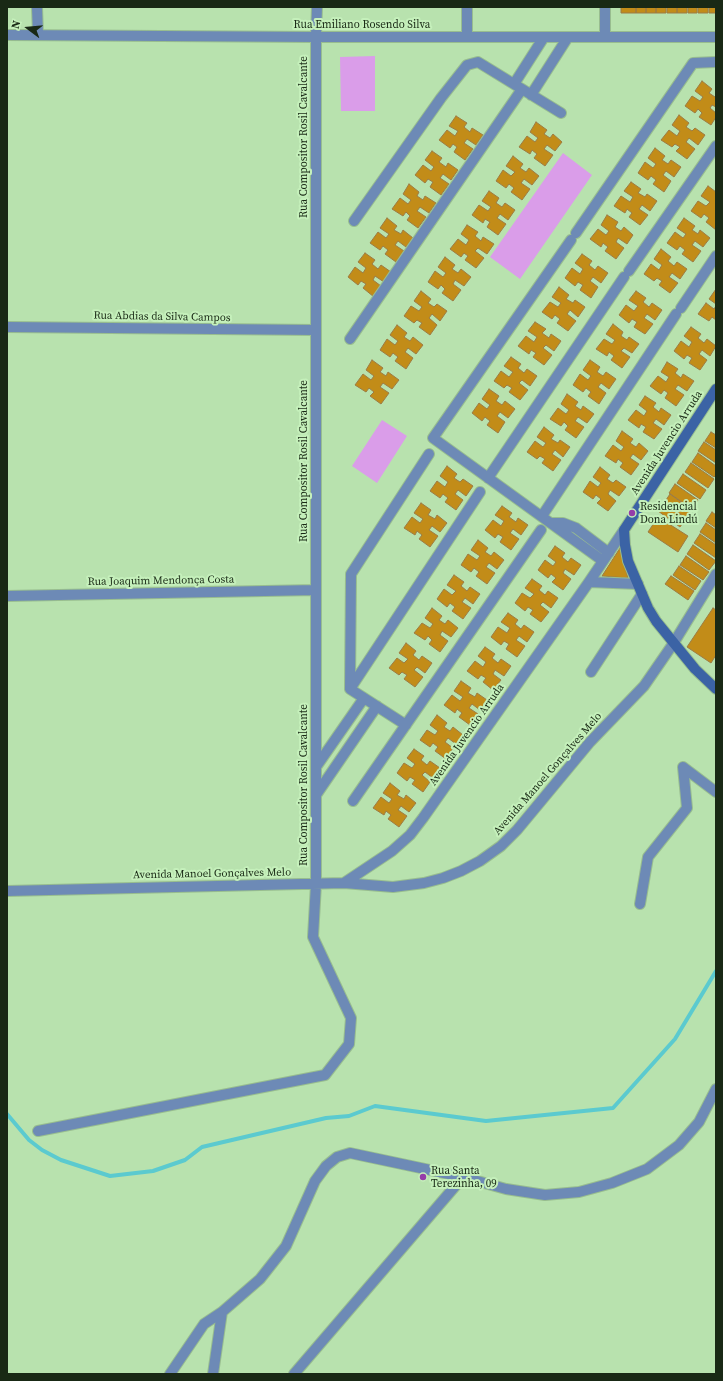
<!DOCTYPE html>
<meta charset="utf-8">
<style>
body{margin:0}
#map{position:relative;width:723px;height:1381px;overflow:hidden;background:#b8e2ae;font-family:"Source Serif 4",serif}
canvas{display:block}
.frame{position:absolute;inset:0;border:8px solid #192915;pointer-events:none}
.north{position:absolute;left:8px;top:8px;width:40px;height:40px;-webkit-text-stroke:3px #c5f0bb;paint-order:stroke;rotate:286deg;font-size:11px;font-weight:700;line-height:16px;text-align:center;color:#192915}
.north::after{content:'';display:block;margin:auto;width:14px;height:18px;background:#192915;clip-path:polygon(50% 0,100% 100%,50% 72%,0 100%)}
</style>
<div id="map">
<canvas width="723" height="1381"></canvas>
<div class="frame"></div>
<div class="north">N</div>
</div>
<script>
const g = document.querySelector('canvas').getContext('2d');
g.lineJoin = 'round';
function paint(path, color) { g.fillStyle = color; g.fill(path, 'evenodd'); }
const shape = rows => new Path2D(rows.map(r => 'M' + r).join(''));
function trace(path, color, width, dash) { g.strokeStyle = color; g.lineWidth = width; g.lineCap = dash ? 'butt' : 'round'; g.setLineDash(dash || []); g.stroke(path); }
function label(font, color, halo, rows, align = 'center') {
  g.font = font + ' "Source Serif 4",serif'; g.lineWidth = 4; g.setLineDash([]); g.textBaseline = 'middle'; g.strokeStyle = halo; g.fillStyle = color; for (const [text, x, y, turn = 0] of rows) {
    g.save(); g.translate(x, y); g.rotate((+turn || 0) * Math.PI / 180); g.textAlign = isNaN(turn) ? turn : align; if (halo) g.strokeText(text, 0, 0); g.fillText(text, 0, 0); g.restore();
  }
}
const green = shape([
 [375,56,375,111,341,111,340,57],
 [563,153,592,175,520,279,490,257],
 [382,420,407,436,377,483,352,466]
]);
const stream = shape([
 [7,1114,29,1140,42,1150,61,1160,110,1176,153,1171,185,1160,202,1147,326,1118,349,1116,375,1106,486,1121,613,1108,675,1039,716,971]
]);
const building = shape([
 [621,7,636,7,636,13,621,13,621,7],
 [636,7,646,7,646,13,636,13,636,7],
 [646,7,656,7,656,13,646,13,646,7],
 [656,7,666,7,666,13,656,13,656,7],
 [667,7,677,7,677,13,667,13,667,7],
 [677,7,687,7,687,13,677,13,677,7],
 [688,7,697,7,697,13,688,13,688,7],
 [698,7,708,7,708,13,698,13,698,7],
 [709,7,716,7,716,13,709,13,709,7],
 [702,81,712,89,709,93,715,97,716,96,716,107,712,105,710,108,716,113,716,117,711,125,699,117,702,113,698,109,695,113,685,106,692,96,700,101,703,97,695,91,702,81],
 [679,115,689,123,686,127,692,131,695,128,705,135,698,145,689,138,686,142,695,149,687,159,676,151,680,147,675,144,672,147,661,140,669,130,677,136,680,131,672,125,679,115],
 [456,116,467,123,464,127,470,132,472,128,483,135,476,145,467,139,464,143,473,149,465,160,454,152,457,147,453,144,450,148,439,140,447,130,455,136,458,131,449,126,456,116],
 [536,122,547,130,544,134,550,138,553,134,562,142,555,151,547,145,544,149,553,155,545,166,534,158,537,154,532,150,530,154,519,147,527,136,535,142,538,138,530,132,536,122],
 [655,148,665,156,662,160,668,164,671,160,681,167,674,177,666,171,663,175,671,181,664,192,653,184,656,180,651,176,648,180,638,173,645,162,653,168,656,164,648,158,655,148],
 [432,151,442,158,439,162,446,167,448,163,458,170,451,180,443,174,440,178,449,184,441,195,430,187,433,182,428,179,425,183,415,175,423,165,431,171,434,167,425,160,432,151],
 [513,156,523,164,520,168,526,172,529,168,539,176,532,185,524,179,521,183,530,189,522,200,511,192,514,188,509,184,506,188,496,181,503,170,511,176,515,172,506,166,513,156],
 [631,182,641,189,638,193,645,197,647,194,657,201,650,211,642,205,639,209,648,215,640,225,629,217,632,213,627,209,625,213,614,206,621,196,630,202,633,197,624,191,631,182],
 [409,184,419,192,417,196,423,200,425,196,436,203,429,213,420,207,417,211,426,217,418,228,407,220,410,216,406,212,403,216,392,209,400,198,408,204,411,200,403,194,409,184],
 [708,186,716,192,716,230,706,222,709,218,704,214,701,218,691,211,698,201,706,206,710,202,701,196,708,186],
 [489,191,499,198,496,203,502,207,505,203,515,210,508,220,500,214,497,218,506,224,498,235,487,227,490,222,485,219,483,223,472,215,479,205,488,211,491,207,482,201,489,191],
 [607,215,618,222,615,227,621,231,624,227,633,235,627,244,618,238,616,242,624,248,616,259,605,251,608,247,603,243,601,247,590,239,598,229,606,235,609,231,601,225,607,215],
 [387,218,397,226,394,230,401,234,403,230,413,238,406,247,398,241,395,245,404,251,396,262,385,254,388,250,383,246,380,250,370,243,378,232,386,238,389,234,380,228,387,218],
 [684,218,695,226,692,230,698,234,700,230,710,238,703,247,695,241,692,245,701,251,693,262,682,254,685,250,680,246,677,250,667,243,675,232,683,238,686,234,677,228,684,218],
 [467,225,478,232,475,236,481,241,483,237,494,244,487,254,478,248,475,251,484,258,476,268,465,260,468,256,464,253,461,257,450,249,458,239,466,245,469,240,461,234,467,225],
 [661,249,671,257,668,261,674,266,677,262,687,269,680,279,672,273,669,277,678,283,670,293,659,285,662,281,657,278,654,281,644,274,651,264,659,270,662,265,654,259,661,249],
 [365,253,375,260,372,264,378,269,381,265,391,272,384,282,375,276,373,280,381,286,374,297,363,288,366,284,361,281,358,285,348,277,355,267,363,273,366,268,358,262,365,253],
 [582,254,592,261,589,265,595,270,598,266,608,273,601,283,593,277,590,281,598,287,591,298,580,290,583,285,578,282,575,286,565,278,572,268,580,274,583,269,575,263,582,254],
 [445,257,455,265,452,269,458,273,461,269,471,277,464,286,455,280,453,284,461,290,453,301,442,293,445,289,441,285,438,289,428,282,435,271,443,277,446,273,438,267,445,257],
 [559,287,569,295,566,299,573,303,575,300,585,307,578,317,570,310,567,314,576,321,568,331,557,323,560,319,555,315,552,319,542,312,550,302,558,307,561,303,552,297,559,287],
 [716,289,716,304,709,299,716,289],
 [421,291,431,299,428,303,434,307,437,304,447,311,440,321,432,314,429,318,437,325,430,335,419,327,422,323,417,320,414,323,404,316,411,306,419,311,422,307,414,301,421,291],
 [636,291,646,298,643,302,649,307,652,303,662,310,655,320,647,314,644,318,653,324,645,334,634,327,637,322,632,319,629,323,619,315,626,305,634,311,638,306,629,300,636,291],
 [706,303,714,309,716,306,716,320,712,317,709,321,698,314,706,303],
 [535,322,546,329,542,333,549,338,551,334,561,341,554,351,546,345,543,348,552,355,544,365,533,357,536,353,531,350,529,354,518,346,526,336,534,342,537,337,528,331,535,322],
 [613,324,623,332,621,336,627,340,629,337,639,344,632,353,624,348,621,351,630,357,622,368,611,360,614,356,609,352,607,356,596,349,604,339,612,344,615,340,606,334,613,324],
 [397,325,407,333,404,337,410,341,413,337,423,345,416,354,408,348,405,352,413,358,406,369,395,361,398,357,393,353,390,357,380,350,387,339,395,345,398,341,390,335,397,325],
 [691,327,701,334,698,338,704,343,707,339,716,346,710,356,702,350,699,354,707,360,700,370,689,363,692,358,687,355,684,359,674,351,681,341,689,347,692,342,684,336,691,327],
 [511,357,521,364,518,368,524,373,527,369,537,376,530,386,522,380,519,383,528,390,520,400,509,392,512,388,507,385,504,388,494,381,501,371,509,377,513,372,504,366,511,357],
 [372,360,383,368,380,372,386,376,388,372,399,380,392,389,383,383,380,387,389,393,381,404,370,396,374,392,369,388,366,392,355,385,363,374,371,380,374,376,366,370,372,360],
 [590,360,600,367,597,372,603,376,606,372,616,379,609,389,601,383,598,387,606,393,599,404,588,396,591,392,586,388,583,392,573,385,580,374,588,380,591,376,583,370,590,360],
 [667,362,678,369,675,373,681,378,683,374,694,381,687,391,678,385,675,389,684,395,676,406,665,398,668,393,664,390,661,394,650,386,658,376,666,382,669,377,661,372,667,362],
 [489,389,499,396,496,401,502,405,505,401,515,409,508,418,500,412,497,416,505,422,498,433,487,425,490,421,485,417,482,421,472,413,479,403,487,409,490,405,482,399,489,389],
 [567,394,578,402,575,406,581,410,583,406,594,414,587,423,578,417,575,421,584,427,576,438,565,430,568,426,564,422,561,426,550,419,558,408,566,414,569,410,561,404,567,394],
 [645,396,656,403,653,407,659,412,661,408,671,415,664,425,656,419,653,423,662,429,654,439,643,432,646,427,641,424,639,428,628,420,636,410,644,416,647,411,639,405,645,396],
 [544,427,554,435,551,439,558,443,560,440,570,447,563,457,555,450,552,454,561,460,553,471,542,463,545,459,540,456,537,459,527,452,535,441,543,447,546,443,537,437,544,427],
 [622,431,633,439,630,443,636,447,639,443,648,451,641,460,633,454,630,458,639,464,631,475,620,467,623,463,618,459,616,463,605,456,613,445,621,451,624,447,616,441,622,431],
 [711,432,716,435,716,448,705,441,711,432],
 [704,442,716,450,716,463,698,451,704,442],
 [698,453,716,466,716,475,714,477,692,462,698,453],
 [691,463,714,479,708,488,685,472,691,463],
 [447,466,457,474,454,478,460,482,463,479,473,486,466,496,458,490,455,494,463,500,456,510,445,502,448,498,443,494,440,498,430,491,437,481,445,487,448,482,440,476,447,466],
 [600,467,610,475,607,479,613,483,616,480,626,487,619,496,610,490,608,494,616,501,608,511,597,503,601,499,596,495,593,499,583,492,590,481,598,487,601,483,593,477,600,467],
 [683,474,706,490,700,499,677,483,683,474],
 [675,484,698,500,692,509,669,493,675,484],
 [670,494,692,510,686,519,664,503,670,494],
 [421,503,431,510,428,515,435,519,437,515,447,523,440,532,432,526,429,530,438,536,430,547,419,539,422,535,417,531,415,535,404,528,412,517,420,523,423,519,414,513,421,503],
 [664,503,686,518,680,527,658,511,664,503],
 [502,506,512,513,509,517,516,522,518,518,528,525,521,535,513,529,510,533,519,539,511,550,500,542,503,537,498,534,495,538,485,530,493,520,501,526,504,521,495,515,502,506],
 [712,512,716,515,716,528,706,521,712,512],
 [658,517,688,536,678,552,648,532,658,517],
 [706,523,716,530,716,543,700,532,706,523],
 [700,534,716,545,716,558,694,543,700,534],
 [478,540,488,548,485,552,491,556,494,552,504,560,497,569,489,563,486,567,495,573,487,584,476,576,479,572,474,568,471,572,461,565,468,554,477,560,480,556,471,550,478,540],
 [693,545,716,561,709,570,687,554,693,545],
 [555,546,565,553,562,557,568,562,571,558,581,565,574,575,565,569,563,573,571,579,563,590,552,582,556,578,551,574,548,578,538,570,545,560,553,566,556,562,548,556,555,546],
 [620,548,628,578,602,576,620,548],
 [686,556,709,572,703,580,680,565,686,556],
 [679,566,701,581,695,590,673,575,679,566],
 [454,575,464,582,461,586,467,591,470,587,480,594,473,604,465,598,462,602,471,608,463,619,452,611,455,607,450,603,447,607,437,599,444,589,452,595,456,591,447,585,454,575],
 [671,576,694,591,688,600,665,584,671,576],
 [532,579,542,586,539,590,545,595,548,591,558,598,551,608,543,602,540,605,549,612,541,622,530,614,533,610,528,607,525,611,515,603,522,593,530,598,534,594,525,588,532,579],
 [432,608,442,616,439,620,445,624,448,620,458,628,451,637,442,631,440,635,448,641,440,652,429,644,432,640,428,636,425,640,414,633,422,623,430,628,433,624,425,618,432,608],
 [713,608,716,610,716,655,711,663,687,647,713,608],
 [508,613,518,620,515,624,521,629,524,625,534,632,527,642,519,636,516,640,525,646,517,657,506,649,509,644,504,641,501,645,491,637,498,627,507,633,510,628,501,622,508,613],
 [406,643,416,651,413,655,419,660,422,656,432,663,425,673,417,667,414,670,423,677,415,687,404,679,407,675,402,672,399,675,389,668,397,658,404,663,408,659,399,653,406,643],
 [485,647,495,654,492,658,498,663,501,659,511,666,504,676,495,670,493,674,501,680,493,690,483,682,486,678,481,675,478,679,467,671,475,661,483,667,486,662,478,656,485,647],
 [461,681,471,688,468,693,475,697,477,693,487,700,480,710,472,704,469,708,478,714,470,725,459,717,462,713,457,709,455,713,444,705,452,695,460,701,463,697,454,691,461,681],
 [437,715,447,723,444,727,450,731,453,727,463,735,456,744,448,738,445,742,453,748,446,759,435,751,438,747,433,743,430,747,420,740,427,730,435,735,438,731,430,725,437,715],
 [414,749,424,756,421,760,427,765,430,761,440,768,433,778,425,772,422,775,430,782,423,792,412,784,415,780,410,777,407,781,397,773,404,763,412,768,415,764,407,758,414,749],
 [390,783,400,791,397,795,404,799,406,795,416,803,409,812,401,806,398,810,407,816,399,827,388,819,391,815,386,811,384,815,373,808,381,797,389,803,392,799,383,793,390,783]
]);
const street = shape([
 [37,7,38,35],
 [7,35,316,37,716,37],
 [467,37,467,7],
 [605,37,605,7],
 [514,84,544,37],
 [531,95,568,37],
 [354,221,441,98,467,65,478,62,561,113],
 [576,233,693,63,716,62],
 [571,240,433,438,603,561],
 [629,271,716,146],
 [681,308,716,256],
 [7,327,316,330],
 [350,339,522,89],
 [488,478,624,277],
 [542,516,676,314],
 [552,523,563,523,576,528,609,553],
 [589,582,638,584],
 [7,596,316,590],
 [591,672,642,594],
 [350,689,480,492],
 [406,725,350,689,351,574,429,454],
 [316,767,364,698],
 [316,795,377,706],
 [353,801,541,530],
 [344,883,392,851,410,835,423,818,589,582,624,530],
 [7,891,344,883,393,887,424,883,443,878,461,871,480,861,501,846,517,830,590,742,644,686,673,644,716,574],
 [640,904,648,857,687,808,683,767,716,792],
 [38,1131,325,1075,349,1044,351,1018,313,937,316,884,316,37,317,7],
 [170,1374,204,1324,222,1312,260,1279,286,1246,315,1181,326,1166,337,1157,350,1153,463,1177,506,1189,545,1195,579,1192,612,1183,647,1169,679,1145,699,1122,716,1089],
 [213,1374,222,1312],
 [294,1374,463,1177]
]);
const secondary = shape([
 [716,389,624,530,625,545,628,561,648,608,656,621,695,669,716,689]
]);
const markers = [
 [632,513,4,"#953da9"],
 [423,1177,4,"#953da9"]
];
const streetNames = [
 ["Rua Emiliano Rosendo Silva",362,25],
 ["Rua Compositor Rosil Cavalcante",304,137,-90],
 ["Rua Abdias da Silva Campos",162,317,1],
 ["Avenida Juvencio Arruda",667,443,-57],
 ["Rua Compositor Rosil Cavalcante",304,461,-90],
 ["Rua Joaquim Mendonça Costa",161,581,-1],
 ["Avenida Juvencio Arruda",467,735,-55],
 ["Avenida Manoel Gonçalves Melo",548,774,-49],
 ["Rua Compositor Rosil Cavalcante",304,785,-90],
 ["Avenida Manoel Gonçalves Melo",212,874,-1]
];
const poiNames = [
 ["Residencial",640,507],
 ["Dona Lindú",640,520],
 ["Rua Santa",431,1171],
 ["Terezinha, 09",431,1184]
];
paint(green, '#da9de9');
trace(stream, '#5bcacf', 4);
paint(building, '#c28c18');
trace(building, '#9c7b44', 1);
trace(street, '#98bd8f', 12);
trace(secondary, '#98bd8f', 12);
trace(street, '#6d8ab6', 10);
trace(secondary, '#3b63a5', 10);
for (const [x, y, r, color] of markers) { const dot = new Path2D(); dot.arc(x, y, r, 0, 2 * Math.PI); g.fillStyle = color; g.fill(dot); trace(dot, '#c5f0bb', 1.5); }
label('11px', '#192915', '#c5f0bb', streetNames);
label('11px', '#192915', '#c5f0bb', poiNames, 'left');
</script>
